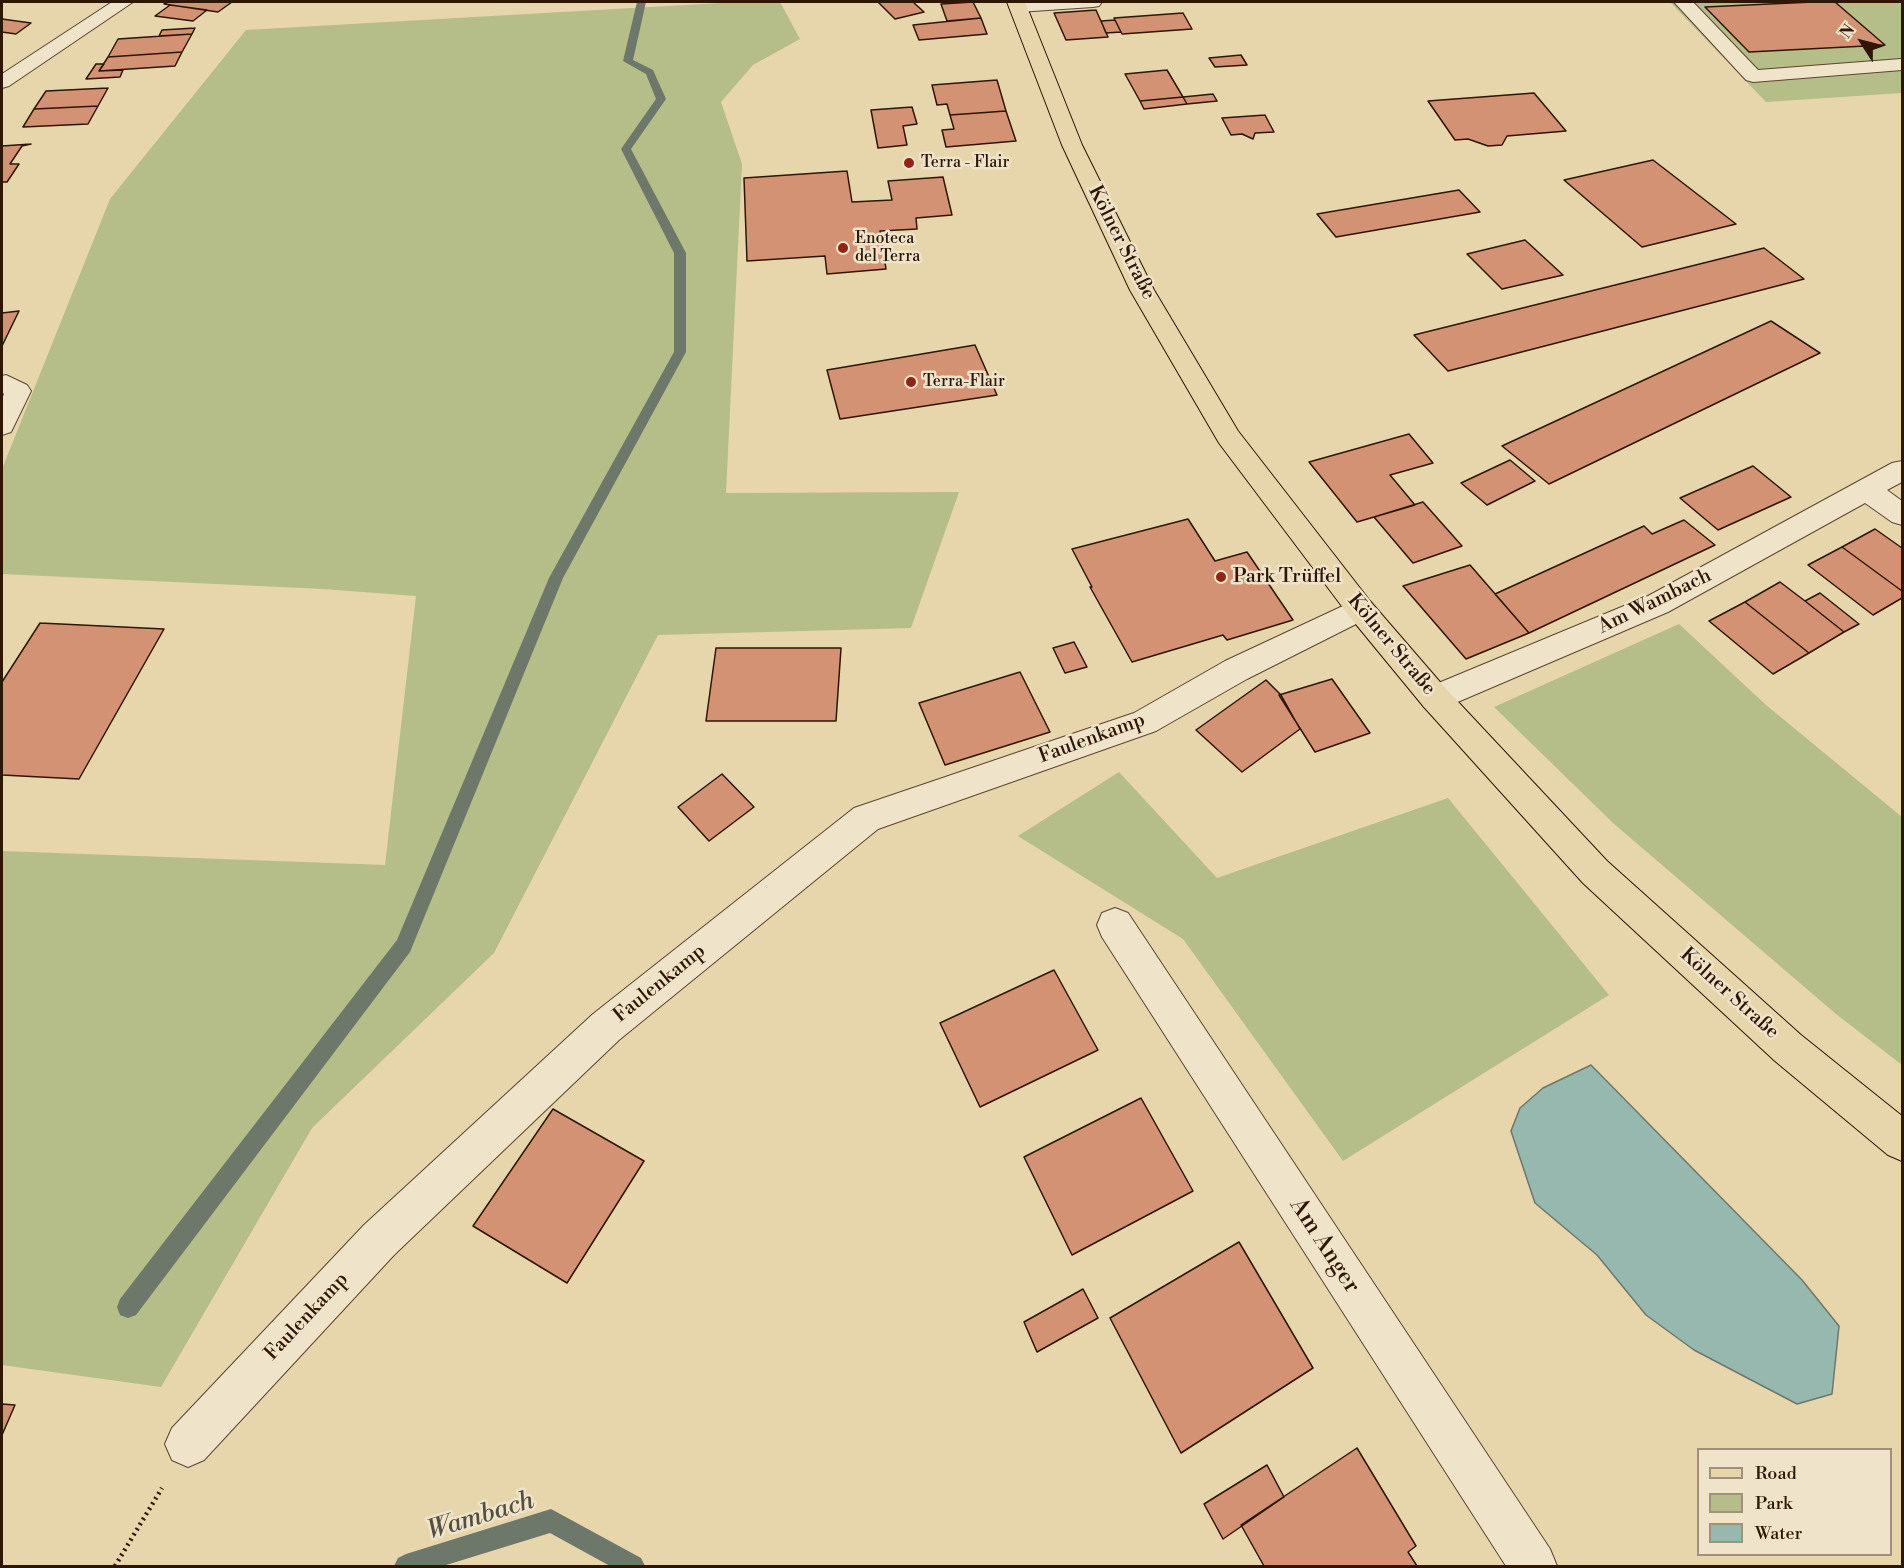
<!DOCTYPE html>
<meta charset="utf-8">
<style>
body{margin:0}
#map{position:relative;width:1904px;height:1568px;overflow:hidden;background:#e7d5ac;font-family:"Libre Bodoni",serif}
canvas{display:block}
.frame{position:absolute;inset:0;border:3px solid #2e1504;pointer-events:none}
.legend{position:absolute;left:1697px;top:1448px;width:195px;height:108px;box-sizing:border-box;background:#efe4c9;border:2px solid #a2917a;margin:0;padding:8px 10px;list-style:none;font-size:18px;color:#2e1504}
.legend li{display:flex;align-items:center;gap:12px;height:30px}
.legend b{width:30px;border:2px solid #a2917a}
.north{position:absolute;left:1832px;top:12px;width:60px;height:60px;-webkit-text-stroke:4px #efe4c9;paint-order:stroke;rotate:306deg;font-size:16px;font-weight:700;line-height:24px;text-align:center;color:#2e1504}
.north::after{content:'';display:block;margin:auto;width:21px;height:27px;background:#2e1504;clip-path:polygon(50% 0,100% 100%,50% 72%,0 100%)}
</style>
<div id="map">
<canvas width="1904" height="1568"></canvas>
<div class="frame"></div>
<ul class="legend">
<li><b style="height:8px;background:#e7d5ac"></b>Road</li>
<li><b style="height:16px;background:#b5bd89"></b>Park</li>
<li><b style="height:16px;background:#97b8ae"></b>Water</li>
</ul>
<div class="north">N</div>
</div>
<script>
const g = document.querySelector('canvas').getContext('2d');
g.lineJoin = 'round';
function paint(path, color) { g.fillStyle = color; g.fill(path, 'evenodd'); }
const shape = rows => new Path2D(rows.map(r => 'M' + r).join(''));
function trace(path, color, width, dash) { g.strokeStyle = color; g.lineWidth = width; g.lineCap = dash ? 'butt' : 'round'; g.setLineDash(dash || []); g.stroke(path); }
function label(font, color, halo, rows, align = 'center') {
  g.font = font + ' "Libre Bodoni",serif'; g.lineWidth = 5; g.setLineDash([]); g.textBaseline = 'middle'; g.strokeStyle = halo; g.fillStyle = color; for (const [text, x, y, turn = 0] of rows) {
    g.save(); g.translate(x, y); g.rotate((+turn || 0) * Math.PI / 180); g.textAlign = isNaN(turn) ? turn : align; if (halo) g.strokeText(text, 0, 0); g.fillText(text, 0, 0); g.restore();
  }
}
const green = shape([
 [738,2,780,2,800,39,753,65,721,102,742,164,726,493,959,492,911,628,658,635,494,953,312,1128,161,1387,2,1365,2,851,385,865,416,596,323,589,2,574,2,469,110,199,246,30],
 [1670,2,1902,2,1902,93,1766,102],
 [1679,624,1766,705,1902,817,1902,1065,1836,1014,1613,823,1494,707],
 [1119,772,1217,878,1448,798,1609,995,1343,1161,1183,939,1018,836]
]);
const water = shape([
 [1591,1065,1802,1280,1839,1326,1832,1394,1797,1404,1694,1350,1646,1315,1597,1255,1535,1203,1511,1131,1520,1108,1543,1088,1591,1065]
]);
const stream = shape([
 [637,2,646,2,633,60,653,70,666,99,631,149,686,253,686,352,563,578,410,952,136,1315,128,1318,120,1315,117,1307,120,1299,397,940,549,578,674,352,674,253,621,149,656,99,646,74,623,61,637,2],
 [551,1509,641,1558,645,1566,610,1566,550,1533,443,1566,394,1566,398,1558,406,1554,551,1509]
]);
const building = shape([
 [168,2,232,2,218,12,164,4,168,2],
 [878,2,913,2,924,12,895,19,878,2],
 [973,2,981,18,947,21,941,4,973,2],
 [1813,2,1835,2,1885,45,1749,52,1705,7,1813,2],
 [170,5,207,10,193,21,155,16,170,5],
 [1096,10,1108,37,1066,40,1054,13,1096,10],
 [1183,13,1192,29,1122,34,1114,18,1183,13],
 [981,18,987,34,919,40,913,25,981,18],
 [2,19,31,23,16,34,2,32,2,19],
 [1115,20,1121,32,1106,33,1101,21,1115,20],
 [195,28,192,34,159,36,162,30,195,28],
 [192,34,182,52,108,57,118,39,192,34],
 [182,52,175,66,99,71,108,57,182,52],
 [1241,55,1247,65,1215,67,1209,58,1241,55],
 [96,64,104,64,99,71,123,70,120,77,86,79,96,64],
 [1167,70,1183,97,1140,101,1125,74,1167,70],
 [997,80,1006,111,950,115,947,104,937,105,932,85,997,80],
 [108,88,98,106,34,109,46,91,108,88],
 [1534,93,1566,131,1507,136,1502,145,1488,146,1468,139,1455,140,1428,101,1534,93],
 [1213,94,1217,101,1187,104,1183,97,1213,94],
 [1183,97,1187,104,1144,109,1140,101,1183,97],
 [98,106,88,124,23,127,34,109,98,106],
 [912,107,917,124,903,126,907,145,878,148,871,110,912,107],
 [1006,111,1016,141,946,147,942,130,954,129,950,115,1006,111],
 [1265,115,1274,132,1255,133,1253,139,1242,134,1231,135,1222,118,1265,115],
 [31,144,22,146,10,164,19,164,7,182,2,182,2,146,31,144],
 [1653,160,1736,224,1642,247,1564,180,1653,160],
 [847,171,852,202,892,200,888,181,943,177,952,215,916,218,917,229,880,231,886,269,827,274,825,256,747,261,744,178,847,171],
 [1459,190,1480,212,1336,237,1317,214,1459,190],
 [1525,240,1563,275,1502,289,1467,254,1525,240],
 [1764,248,1804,279,1448,371,1414,335,1764,248],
 [19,311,2,346,2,313,19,311],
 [1771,321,1820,353,1549,484,1502,446,1771,321],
 [975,345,997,395,840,419,827,370,975,345],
 [1409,434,1433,463,1390,475,1415,505,1357,522,1309,462,1409,434],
 [1510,460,1535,481,1487,505,1461,483,1510,460],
 [1753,466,1791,497,1718,530,1680,498,1753,466],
 [1423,502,1462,546,1413,563,1374,517,1423,502],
 [1188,519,1215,561,1247,552,1293,620,1227,640,1223,635,1132,662,1090,587,1092,587,1072,549,1188,519],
 [1684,520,1715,545,1529,633,1495,594,1644,526,1652,534,1684,520],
 [1875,529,1902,548,1902,591,1842,547,1875,529],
 [1842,547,1902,591,1902,598,1873,615,1808,565,1842,547],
 [1470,565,1529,633,1466,659,1403,586,1470,565],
 [1780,582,1805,601,1844,632,1809,653,1745,602,1780,582],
 [1820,593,1859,624,1844,632,1805,601,1820,593],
 [1745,602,1809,653,1773,674,1709,621,1745,602],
 [40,623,164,629,79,779,2,775,2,682,40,623],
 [1074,642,1087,667,1065,673,1053,648,1074,642],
 [716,648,841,648,836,721,706,721,716,648],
 [1020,672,1050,732,945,765,919,703,1020,672],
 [1332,679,1370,733,1315,752,1279,695,1332,679],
 [1266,680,1281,695,1300,729,1242,772,1196,730,1266,680],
 [722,774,754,807,709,841,678,807,722,774],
 [1054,970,1098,1050,980,1107,940,1023,1054,970],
 [1141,1098,1193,1191,1072,1255,1024,1157,1141,1098],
 [553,1109,644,1161,567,1283,473,1226,553,1109],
 [1239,1242,1313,1368,1181,1453,1110,1318,1239,1242],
 [1083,1289,1098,1318,1037,1352,1024,1322,1083,1289],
 [2,1404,15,1405,2,1435,2,1404],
 [1357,1448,1416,1546,1408,1552,1417,1566,1264,1566,1241,1525,1357,1448],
 [1267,1465,1284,1497,1223,1539,1204,1504,1267,1465]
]);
const path = shape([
 [115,1566,162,1488]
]);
const minor = shape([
 [112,2,133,2,9,86,2,88,2,74,112,2],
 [1018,2,1102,2,1099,6,1093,7,1018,12,1012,11,1009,7,1012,3,1018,2],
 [1674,2,1693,2,1758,70,1901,59,1902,70,1753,82,1746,80,1674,2],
 [6,375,27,385,31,391,11,432,2,435,2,399,4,394,2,392,2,376,6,375],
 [1902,461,1902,482,1887,490,1902,501,1902,525,1892,522,1865,503,1668,612,1446,707,1435,711,1424,707,1419,698,1424,689,1648,596,1892,463,1902,461],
 [1360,598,1370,601,1375,609,1370,617,1247,679,1156,731,878,829,619,1040,394,1255,204,1460,188,1467,172,1460,165,1444,172,1428,364,1225,593,1014,854,808,1134,713,1225,661,1360,598],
 [1115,908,1128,913,1550,1549,1557,1566,1506,1566,1102,937,1097,925,1102,913,1115,908]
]);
const major = shape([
 [1007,2,1025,2,1082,145,1154,290,1238,431,1370,601,1446,689,1607,861,1801,1035,1902,1116,1902,1161,1888,1155,1775,1061,1583,883,1424,707,1350,617,1219,443,1130,290,1062,145,1007,2]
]);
const markers = [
 [909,163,6,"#8f2418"],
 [843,248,6,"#8f2418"],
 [911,382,6,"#8f2418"],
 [1221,577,6,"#8f2418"]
];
const farPoinames = [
 ["Terra - Flair",921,163],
 ["Enoteca",855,239],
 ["del Terra",855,257],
 ["Terra-Flair",923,382]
];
const streetNames = [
 ["Kölner Straße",1121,243,63],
 ["Am Wambach",1655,602,-26],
 ["Kölner Straße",1391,645,50],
 ["Faulenkamp",1092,739,-20],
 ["Faulenkamp",660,984,-39],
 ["Kölner Straße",1729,994,42],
 ["Faulenkamp",307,1317,-47]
];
const poiNames = [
 ["Park Trüffel",1233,577]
];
const nearStreetnames = [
 ["Am Anger",1324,1246,57]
];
const nearWaternames = [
 ["Wambach",481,1517,-17]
];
paint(green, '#b5bd89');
paint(water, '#97b8ae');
trace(water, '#6d776a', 1.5);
paint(stream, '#6d776a');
paint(building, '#d49275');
trace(building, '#2e1504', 1.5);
trace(minor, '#5c452e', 2);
trace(major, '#2e1504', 2);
trace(path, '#2e1504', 4.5, [2, 4]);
paint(minor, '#efe4c9');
paint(major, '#e7d5ac');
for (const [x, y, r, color] of markers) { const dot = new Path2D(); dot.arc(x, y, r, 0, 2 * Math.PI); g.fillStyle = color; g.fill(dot); trace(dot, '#efe4c9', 2); }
label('16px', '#2e1504', '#efe4c9', farPoinames, 'left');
label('20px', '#2e1504', '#efe4c9', streetNames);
label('20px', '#2e1504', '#efe4c9', poiNames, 'left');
label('24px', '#2e1504', '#efe4c9', nearStreetnames);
label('italic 26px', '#534e40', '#efe4c9', nearWaternames);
</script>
